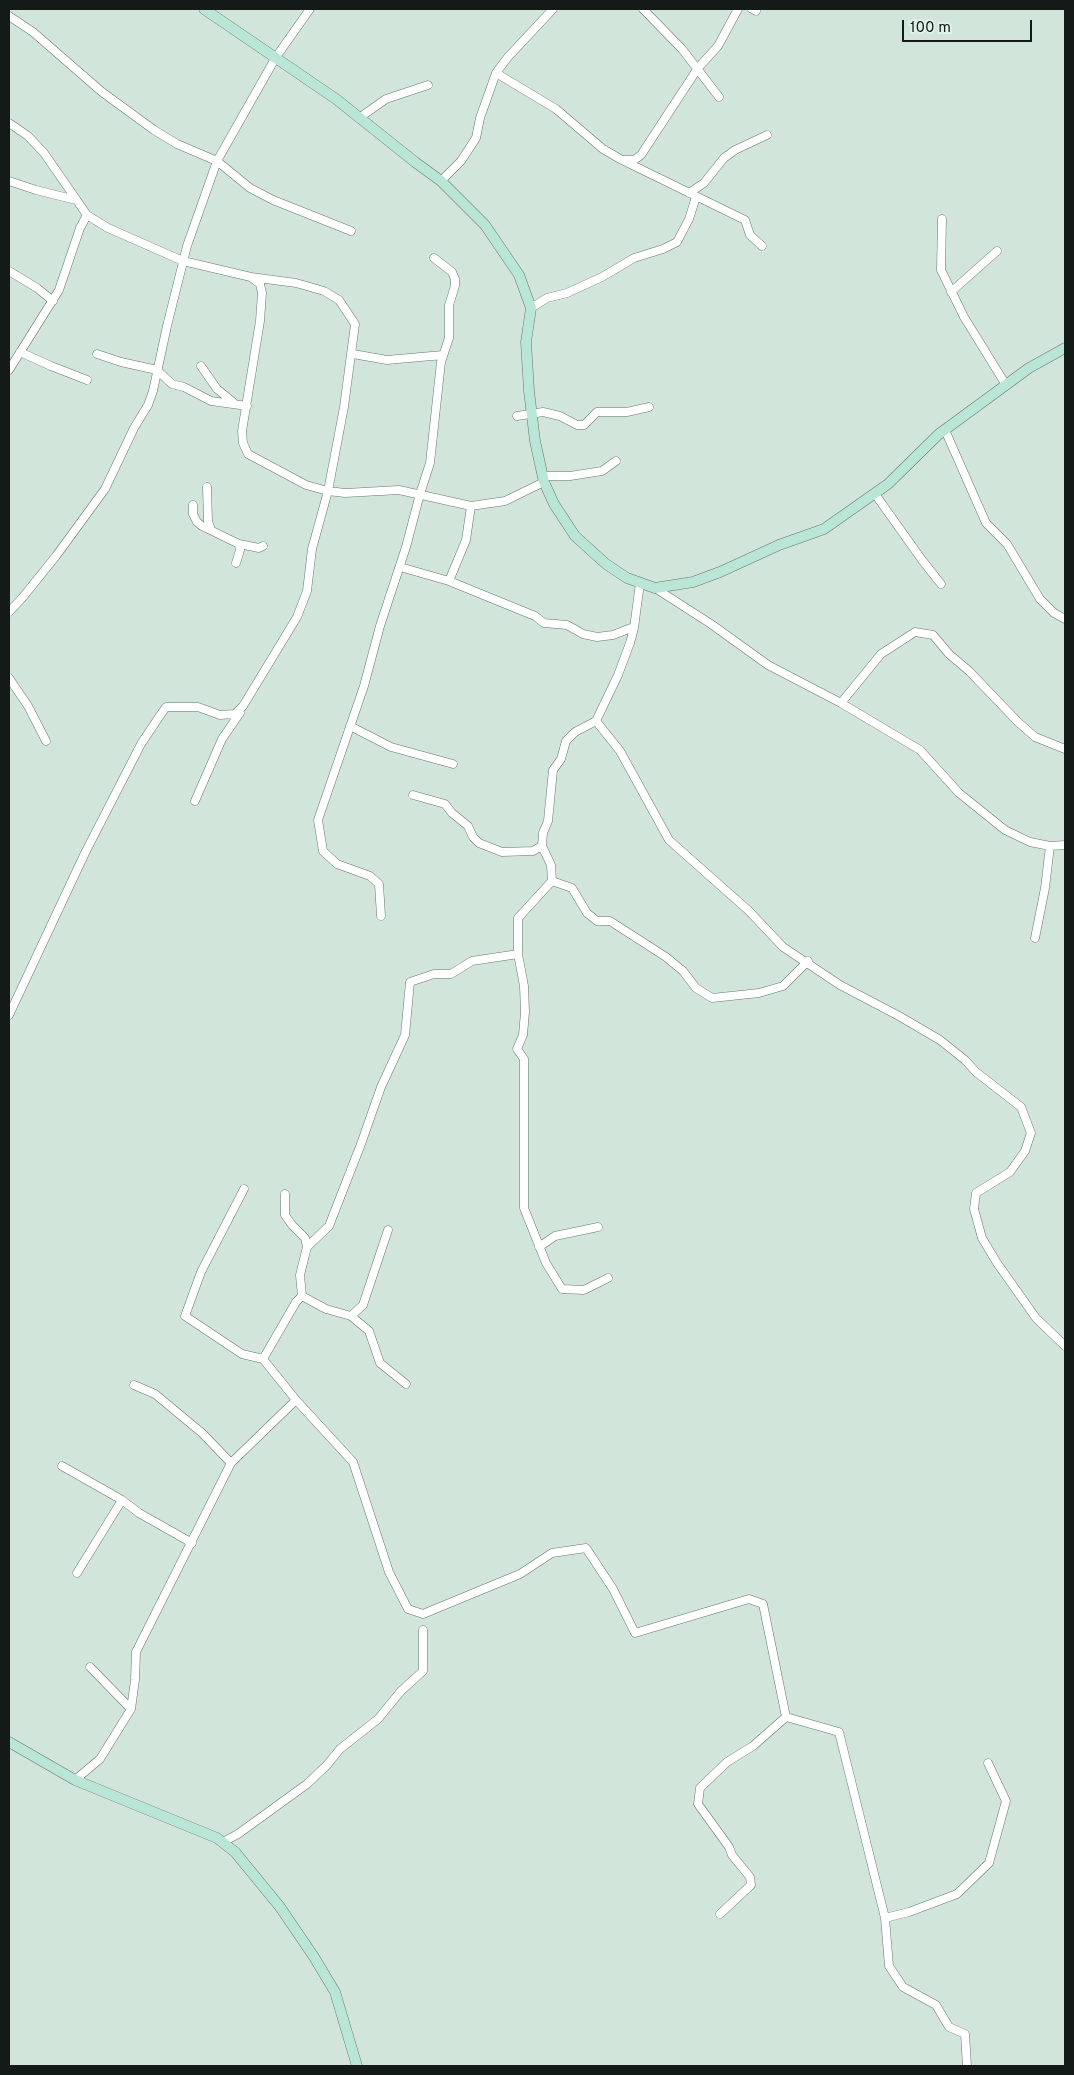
<!DOCTYPE html>
<style>
body{margin:0}
#map{position:relative;width:1074px;height:2075px;overflow:hidden;background:#d2e5da;font-family:Overpass,sans-serif}
canvas{display:block}
.frame{position:absolute;inset:0;border:10px solid #131a17;pointer-events:none}
.scale{position:absolute;left:902px;top:20px;width:130px;height:22px;box-sizing:border-box;border:2px solid #131a17;border-top:0;padding-left:6px;font-size:15px;line-height:18px;white-space:nowrap;color:#131a17;-webkit-text-stroke:4px #dff2e8;paint-order:stroke}
</style>
<div id="map">
<canvas width="1074" height="2075"></canvas>
<div class="frame"></div>
<div class="scale">100 m</div>
</div>
<script>
const g = document.querySelector('canvas').getContext('2d');
g.lineJoin = 'round';
const shape = rows => new Path2D(rows.map(r => 'M' + r).join(''));
function trace(path, color, width, dash) { g.strokeStyle = color; g.lineWidth = width; g.lineCap = dash ? 'butt' : 'round'; g.setLineDash(dash || []); g.stroke(path); }
const street = shape([
 [643,9,682,49,719,97],
 [752,9,756,11],
 [9,16,33,32,102,92,154,130,177,144,217,161,250,188,273,200,351,231],
 [496,73,556,109,603,149,622,160,745,220,750,235,762,246],
 [359,118,386,99,428,85],
 [9,123,28,136,44,153,87,215,108,228,183,261,251,277,296,283,324,291,339,300,355,324,344,407,328,491,312,549,307,591,297,617,243,706,233,716,234,714,220,715,198,707,166,707,159,717,141,744,85,853,9,1015],
 [624,160,634,160,641,155,698,68,718,46,738,9],
 [9,181,36,190,76,200],
 [441,181,461,161,476,138,480,118,496,73,508,57,553,9],
 [689,193,704,183,724,158,735,150,767,135],
 [942,219,941,270,964,317,1006,385],
 [9,271,37,288,53,301],
 [252,278,260,284,262,293,260,321,242,431,243,443,248,454,306,485,328,491,345,493,399,490,471,506,505,501,544,482],
 [951,292,997,251],
 [531,308,547,298,567,293,602,277,634,258,663,249,677,242,689,219,696,197],
 [20,352,51,366,87,380],
 [97,354,121,362,157,370,172,384,184,387,211,401,247,406],
 [353,354,387,360,443,355],
 [201,366,217,389,233,402],
 [9,370,59,290,80,228,87,215],
 [517,416,543,412,560,416,577,425,584,425,597,412,627,412,649,407],
 [945,430,986,523,1007,544,1040,599,1054,613,1065,619],
 [543,476,570,476,602,471,616,461],
 [207,487,208,521,211,530],
 [875,494,922,560,941,584],
 [193,505,193,514,197,522,202,526,239,544,259,548,263,546],
 [236,563,240,550,239,544],
 [400,567,449,581,535,616,544,623,567,625,583,634,597,637,613,635,631,628,634,628],
 [449,581,466,540,471,506],
 [655,588,711,624,768,665,841,703,920,750,959,793,1005,830,1030,842,1050,846,1065,845],
 [9,612,23,597,56,556,105,489,134,428,148,405,153,391,167,326,187,246,217,161,276,57,310,9],
 [9,678,28,706,46,741],
 [841,703,881,654,915,632,933,635,949,654,969,671,1018,722,1035,737,1065,749],
 [596,721,618,675,630,643,634,628,640,583],
 [350,726,391,747,453,764],
 [413,795,445,804,452,813,468,826,473,837,479,843,502,852,533,851,542,846],
 [195,801,222,739,240,713],
 [552,881,551,865,542,846,543,833,548,821,553,770,561,759,566,741,575,732,596,721,620,751,669,840,749,911,783,947,840,985,899,1016,940,1040,965,1060,976,1072,1021,1107,1031,1133,1025,1151,1010,1172,976,1193,974,1209,982,1238,997,1263,1036,1318,1065,1346],
 [381,916,379,884,370,876,337,864,323,851,318,820,364,686,380,626,406,547,420,494,430,463,441,362,449,338,449,305,455,286,455,279,452,272,434,258],
 [1035,938,1045,888,1050,846],
 [244,1189,201,1272,185,1316,242,1354,263,1359],
 [285,1194,285,1215,292,1225,305,1238,307,1247],
 [539,1247,555,1236,598,1227],
 [608,1278,584,1290,562,1289,546,1263,524,1208,524,1059,517,1049,523,1035,525,1012,524,986,518,954,518,918,552,881,572,888,587,913,597,921,610,921,666,957,683,971,696,988,712,998,759,993,783,986,808,961],
 [351,1316,363,1305,388,1230],
 [406,1384,380,1363,369,1331,351,1316,326,1309,302,1296,300,1275,307,1247,329,1226,361,1144,381,1087,405,1035,410,982,434,974,451,974,472,961,518,954],
 [134,1385,155,1394,202,1433,231,1463],
 [296,1400,263,1359,296,1302,302,1296],
 [62,1466,122,1500],
 [77,1573,122,1500,139,1513,192,1543],
 [131,1709,135,1680,136,1652,231,1463,296,1400,353,1462,389,1572,408,1609,423,1614,520,1574,552,1553,586,1548,613,1589,635,1633,749,1599,763,1604,786,1717],
 [786,1717,839,1732,885,1918,889,1966,903,1987,936,2005,949,2027,965,2034,967,2066],
 [75,1780,100,1759,131,1709,90,1667],
 [223,1842,238,1834,307,1784,327,1765,340,1749,378,1719,401,1691,423,1671,423,1630],
 [720,1914,751,1885,750,1877,732,1855,729,1847,698,1804,700,1788,727,1762,753,1746,786,1717],
 [885,1918,909,1912,957,1894,989,1863,1006,1801,988,1763]
]);
const secondary = shape([
 [204,9,336,99,415,162,441,181,485,225,519,275,531,308,526,342,529,391,535,441,544,482,554,504,575,536,606,564,627,578,655,588,693,582,720,572,779,545,824,529,888,484,939,434,1029,368,1065,348],
 [9,1742,75,1780,217,1838,235,1852,280,1907,314,1957,335,1992,357,2066]
]);
trace(street, '#66776e', 9);
trace(secondary, '#66776e', 11);
trace(street, '#fff', 8);
trace(secondary, '#bae6d7', 10);
</script>
